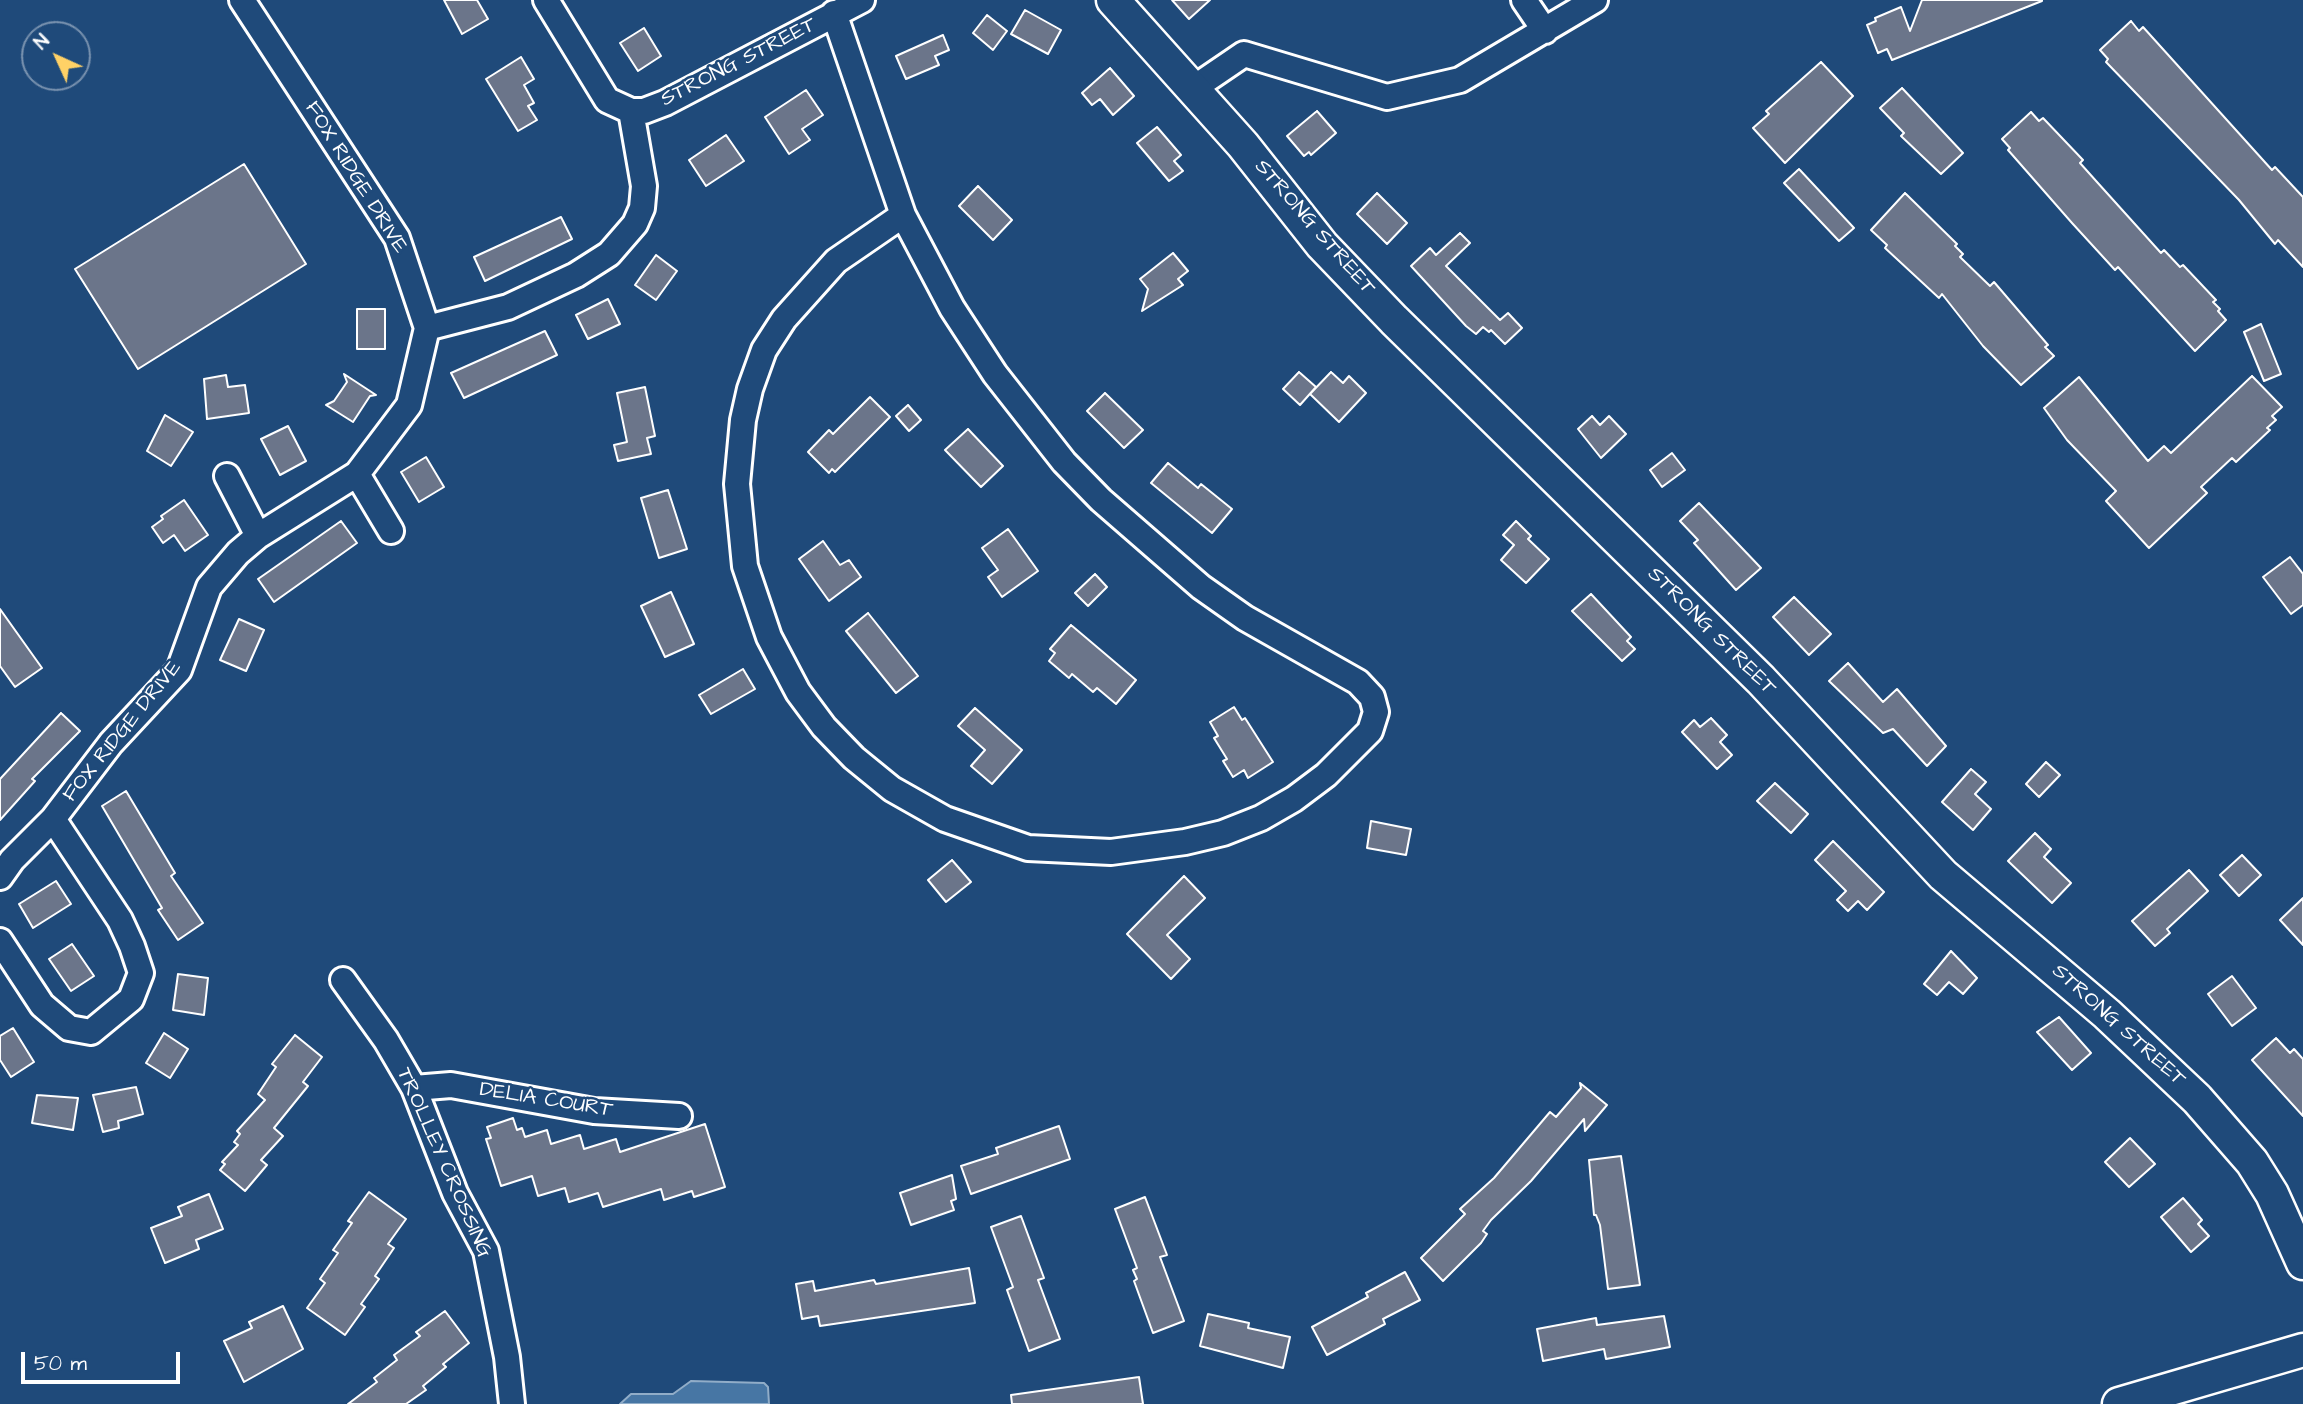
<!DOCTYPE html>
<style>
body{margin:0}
#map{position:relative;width:2303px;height:1404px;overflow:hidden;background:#1f4a7a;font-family:"Architects Daughter",sans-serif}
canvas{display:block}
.north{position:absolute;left:21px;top:21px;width:70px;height:70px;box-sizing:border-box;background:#1f4a7a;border:2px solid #7992af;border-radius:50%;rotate:315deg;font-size:19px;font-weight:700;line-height:28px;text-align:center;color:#fff}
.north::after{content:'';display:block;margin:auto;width:24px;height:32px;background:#ffd166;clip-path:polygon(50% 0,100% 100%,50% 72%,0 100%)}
.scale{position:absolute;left:21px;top:1352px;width:159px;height:32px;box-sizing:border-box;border:4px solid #fff;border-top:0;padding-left:9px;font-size:21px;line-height:24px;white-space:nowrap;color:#fff;-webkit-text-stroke:5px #1f4a7a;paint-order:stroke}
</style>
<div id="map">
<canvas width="2303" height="1404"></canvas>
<div class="north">N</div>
<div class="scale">50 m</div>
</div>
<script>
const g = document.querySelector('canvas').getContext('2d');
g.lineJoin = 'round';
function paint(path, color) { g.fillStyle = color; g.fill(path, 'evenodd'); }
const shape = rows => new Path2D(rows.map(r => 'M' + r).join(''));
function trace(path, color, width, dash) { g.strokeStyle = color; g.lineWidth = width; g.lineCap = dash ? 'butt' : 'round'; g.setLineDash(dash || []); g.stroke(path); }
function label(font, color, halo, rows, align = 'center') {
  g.font = font + ' "Architects Daughter",sans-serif'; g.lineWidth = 5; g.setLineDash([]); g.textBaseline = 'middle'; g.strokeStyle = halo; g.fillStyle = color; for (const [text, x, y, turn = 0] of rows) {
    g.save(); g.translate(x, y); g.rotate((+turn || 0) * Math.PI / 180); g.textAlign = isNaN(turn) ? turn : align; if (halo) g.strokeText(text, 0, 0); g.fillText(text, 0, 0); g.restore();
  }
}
const water = shape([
 [691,1381,764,1383,768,1387,769,1404,620,1404,631,1394,673,1394,691,1381]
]);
const building = shape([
 [444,0,477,0,488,19,462,34,444,0],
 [1172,0,1210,0,1189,19,1172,0],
 [1922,0,2042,0,2042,1,1892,60,1887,49,1878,53,1867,25,1876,21,1875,18,1901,7,1910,31,1922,0],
 [1025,10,1061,30,1048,54,1011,34,1025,10],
 [987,15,1007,31,993,50,973,33,987,15],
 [2131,21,2139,31,2143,27,2272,170,2275,167,2303,197,2303,267,2278,240,2275,244,2239,200,2106,62,2108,59,2100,50,2131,21],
 [644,28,661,56,638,71,620,43,644,28],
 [943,35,949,50,935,56,939,65,906,79,896,56,943,35],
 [521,57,534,79,524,85,534,103,528,106,537,120,518,131,486,79,521,57],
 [1821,62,1853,96,1785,163,1753,128,1769,114,1766,111,1821,62],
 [1110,68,1134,96,1113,115,1100,99,1092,105,1082,93,1110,68],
 [1902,88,1963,153,1941,174,1901,136,1904,133,1880,108,1902,88],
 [806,90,823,115,802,129,810,140,789,154,765,117,806,90],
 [1317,111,1336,133,1311,155,1309,152,1304,156,1287,136,1317,111],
 [2031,112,2039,121,2043,118,2083,160,2080,163,2097,182,2161,253,2164,250,2180,267,2183,265,2216,300,2213,302,2220,309,2218,311,2226,320,2195,351,2118,267,2115,270,2072,223,2008,150,2010,148,2002,139,2031,112],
 [1157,127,1181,155,1174,161,1183,171,1169,181,1137,143,1157,127],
 [726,135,744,161,706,186,689,160,726,135],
 [244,164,306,264,138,369,75,269,244,164],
 [1799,169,1854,228,1839,241,1784,183,1799,169],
 [978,186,1012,220,993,240,959,206,978,186],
 [1377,193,1407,223,1387,244,1357,214,1377,193],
 [1905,193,1957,244,1955,246,1963,254,1960,257,1990,286,1994,282,2048,345,2045,347,2054,356,2021,385,1983,346,1942,294,1939,298,1885,248,1887,245,1871,230,1905,193],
 [561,217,572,239,485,281,474,257,561,217],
 [1460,233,1470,243,1446,266,1500,320,1508,313,1522,328,1505,344,1491,330,1489,332,1483,327,1476,334,1466,326,1411,266,1430,248,1436,255,1460,233],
 [1173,253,1188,271,1178,279,1183,285,1142,311,1148,289,1140,279,1173,253],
 [656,255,677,271,656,300,635,285,656,255],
 [608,299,620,324,588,339,576,315,608,299],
 [357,309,385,309,385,349,357,349,357,309],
 [2261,324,2281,374,2264,381,2244,332,2261,324],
 [545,331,557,355,464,398,451,373,545,331],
 [1299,372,1316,387,1300,405,1283,389,1299,372],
 [1331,372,1343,383,1349,376,1366,393,1339,422,1310,394,1331,372],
 [344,374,376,395,370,396,353,422,326,405,334,401,347,382,344,374],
 [226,375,228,387,245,385,249,413,207,419,204,379,226,375],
 [2252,376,2282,407,2272,416,2276,420,2267,428,2270,430,2236,462,2232,458,2201,487,2207,493,2149,548,2106,501,2116,491,2067,440,2044,408,2079,377,2148,461,2164,446,2171,453,2252,376],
 [645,387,655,436,647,438,651,454,618,461,614,445,627,442,617,393,645,387],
 [1105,393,1143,430,1124,448,1087,411,1105,393],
 [870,397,890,417,835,472,832,469,829,473,808,452,829,430,833,434,870,397],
 [908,405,921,420,909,431,896,416,908,405],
 [165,415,193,432,171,466,147,451,165,415],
 [1592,416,1600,425,1609,416,1626,434,1601,458,1578,429,1592,416],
 [288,426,306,461,280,475,261,439,288,426],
 [968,429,1003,466,981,487,945,450,968,429],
 [1672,453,1685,470,1662,487,1650,470,1672,453],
 [426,457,444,487,419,502,401,472,426,457],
 [1168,463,1198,488,1201,484,1232,509,1212,533,1151,483,1168,463],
 [668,490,687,549,659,558,641,498,668,490],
 [184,500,208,535,185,551,174,535,163,543,152,527,163,519,161,516,184,500],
 [1699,503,1761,568,1736,590,1694,543,1698,540,1680,521,1699,503],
 [341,521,357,543,274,602,258,579,341,521],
 [1516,521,1531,536,1528,539,1549,559,1526,583,1501,560,1514,545,1503,535,1516,521],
 [1008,529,1038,571,1002,597,988,577,998,570,982,548,1008,529],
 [823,541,840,565,849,560,861,577,829,601,799,559,823,541],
 [2290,557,2303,574,2303,605,2291,614,2263,577,2290,557],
 [1095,574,1107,587,1088,606,1075,593,1095,574],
 [671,592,694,644,665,657,641,606,671,592],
 [1591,594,1631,637,1627,641,1635,649,1622,661,1572,611,1591,594],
 [1794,597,1831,634,1809,655,1773,617,1794,597],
 [0,609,42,668,15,687,0,666,0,609],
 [868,613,918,676,896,693,846,631,868,613],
 [239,619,264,630,246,671,220,660,239,619],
 [1071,625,1136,680,1116,704,1097,688,1093,692,1072,674,1069,678,1049,661,1055,653,1050,649,1071,625],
 [1848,663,1883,702,1897,689,1946,746,1927,766,1893,729,1883,733,1829,681,1848,663],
 [743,669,755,689,711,714,699,695,743,669],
 [1234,707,1242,720,1245,718,1273,762,1248,778,1244,770,1233,777,1223,761,1227,759,1214,738,1218,736,1210,722,1234,707],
 [975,708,1022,750,992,784,971,766,985,750,958,726,975,708],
 [61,713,80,731,32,779,35,781,0,820,0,779,61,713],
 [1711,718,1727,735,1720,742,1732,755,1717,769,1682,732,1694,720,1700,727,1711,718],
 [2046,762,2060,775,2039,797,2026,784,2046,762],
 [1971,769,1986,782,1975,794,1991,809,1973,830,1942,802,1971,769],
 [1775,783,1808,814,1791,833,1757,801,1775,783],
 [126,791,175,873,171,876,203,923,178,940,158,910,162,908,102,806,126,791],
 [1371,821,1411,829,1406,855,1367,848,1371,821],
 [2035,833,2051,849,2044,857,2071,883,2052,903,2008,861,2035,833],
 [1833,841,1884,892,1867,910,1858,901,1848,911,1837,900,1846,891,1815,860,1833,841],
 [2242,855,2261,875,2239,896,2220,875,2242,855],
 [952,860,971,882,946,902,928,880,952,860],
 [2189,870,2208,891,2167,929,2170,933,2155,946,2132,921,2189,870],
 [1184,876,1205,898,1167,935,1190,959,1171,979,1127,934,1184,876],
 [56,881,71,904,33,928,19,904,56,881],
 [2303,898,2303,945,2280,920,2303,898],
 [72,944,94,976,71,991,49,959,72,944],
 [1951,951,1977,978,1963,994,1949,982,1937,995,1924,984,1951,951],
 [178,974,208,978,204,1015,173,1010,178,974],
 [2232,976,2256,1008,2232,1026,2208,994,2232,976],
 [2059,1017,2091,1053,2072,1070,2037,1032,2059,1017],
 [13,1028,34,1062,11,1077,0,1060,0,1036,13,1028],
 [164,1033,188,1049,170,1078,146,1063,164,1033],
 [295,1035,322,1057,303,1082,308,1086,274,1128,283,1136,261,1160,267,1165,245,1191,220,1170,225,1164,222,1162,238,1145,234,1142,240,1134,237,1131,265,1100,258,1094,276,1067,272,1064,295,1035],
 [2276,1038,2290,1053,2294,1049,2303,1059,2303,1116,2252,1060,2276,1038],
 [1580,1083,1607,1105,1585,1131,1584,1119,1531,1181,1491,1220,1483,1231,1487,1234,1481,1243,1443,1281,1421,1258,1465,1214,1460,1209,1494,1178,1550,1112,1556,1117,1581,1088,1580,1083],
 [136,1087,143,1114,118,1121,119,1128,103,1132,93,1095,136,1087],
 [37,1095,78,1098,73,1130,32,1123,37,1095],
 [513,1118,517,1130,522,1128,525,1137,547,1130,551,1144,580,1135,584,1149,616,1139,620,1152,705,1124,725,1187,694,1197,692,1191,664,1200,661,1189,603,1207,598,1193,569,1202,565,1188,538,1196,532,1176,501,1186,486,1139,491,1138,487,1127,513,1118],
 [1059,1126,1070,1159,971,1194,961,1166,998,1154,996,1148,1059,1126],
 [2130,1138,2155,1164,2129,1187,2105,1162,2130,1138],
 [1621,1156,1640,1285,1608,1289,1600,1225,1596,1215,1594,1215,1589,1160,1621,1156],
 [952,1175,956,1199,951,1201,954,1210,911,1225,900,1193,952,1175],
 [369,1192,406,1219,388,1244,394,1248,375,1276,379,1279,361,1304,365,1307,345,1335,307,1308,325,1283,320,1279,338,1253,333,1250,352,1223,348,1221,369,1192],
 [209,1194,223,1229,196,1240,199,1249,165,1263,151,1228,182,1216,178,1207,209,1194],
 [1145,1197,1167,1255,1160,1257,1184,1321,1153,1333,1134,1281,1137,1279,1133,1270,1137,1268,1115,1209,1145,1197],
 [2183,1198,2202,1220,2198,1224,2209,1236,2191,1252,2161,1217,2183,1198],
 [1021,1216,1044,1278,1038,1280,1060,1339,1029,1351,1007,1290,1013,1287,991,1227,1021,1216],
 [969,1268,975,1303,820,1326,818,1316,802,1319,796,1284,813,1281,815,1291,874,1280,876,1284,969,1268],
 [1405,1272,1420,1300,1383,1319,1385,1324,1327,1355,1312,1327,1368,1297,1366,1293,1405,1272],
 [283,1306,303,1349,244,1382,224,1341,252,1328,249,1322,283,1306],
 [445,1311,469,1343,443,1364,446,1367,423,1386,426,1390,406,1404,348,1404,377,1382,374,1378,397,1360,394,1355,420,1336,416,1332,445,1311],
 [1208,1314,1249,1323,1248,1328,1290,1337,1283,1368,1200,1346,1208,1314],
 [1664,1316,1670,1347,1606,1359,1604,1349,1543,1361,1537,1329,1596,1318,1597,1325,1664,1316],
 [1139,1377,1143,1404,1012,1404,1011,1395,1139,1377]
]);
const minor = shape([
 [546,0,607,100,631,111,644,111,665,103,862,0],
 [1524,0,1545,31],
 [834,13,903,215,836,261,784,319,764,350,750,389,743,420,737,484,745,566,769,637,798,692,824,727,854,758,892,789,945,819,1028,848,1111,852,1185,842,1223,833,1261,818,1294,799,1326,775,1370,731,1376,712,1372,697,1358,682,1245,618,1201,587,1101,500,1064,462,995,374,952,308,903,215],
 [1194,88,1244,54,1387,97,1460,80,1595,0],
 [427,328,508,307,576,275,609,254,635,224,642,208,644,186,631,111],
 [357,474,391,531],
 [227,476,258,536],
 [0,877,12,860,53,819,111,743,179,670,209,587,238,553,258,536,357,474,409,405,427,328,397,238,242,0],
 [0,941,42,1005,69,1028,91,1032,131,999,141,973,132,946,120,920,53,819],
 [343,980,386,1040,414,1088,455,1193,486,1251,507,1357,512,1404],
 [414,1088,451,1085,594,1111,679,1116]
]);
const tertiary = shape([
 [1113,0,1243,145,1322,245,1394,320,1761,680,1943,875,2107,1014,2197,1099,2252,1162,2272,1194,2303,1263],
 [2119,1404,2303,1350]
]);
const streetNames = [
 ["STRONG STREET",739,63,-27],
 ["FOX RIDGE DRIVE",355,178,58],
 ["STRONG STREET",1314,228,49],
 ["STRONG STREET",1711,632,45],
 ["FOX RIDGE DRIVE",123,732,-51],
 ["STRONG STREET",2118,1026,42],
 ["DELIA COURT",546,1101,9],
 ["TROLLEY CROSSING",443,1163,66]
];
paint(water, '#4776a4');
trace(water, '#91adc8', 2);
paint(building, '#6b758a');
trace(building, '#fff', 2);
trace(minor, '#fff', 30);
trace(tertiary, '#fff', 37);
trace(minor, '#1f4a7a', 24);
trace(tertiary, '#1f4a7a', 32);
label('21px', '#fff', '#1f4a7a', streetNames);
</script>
